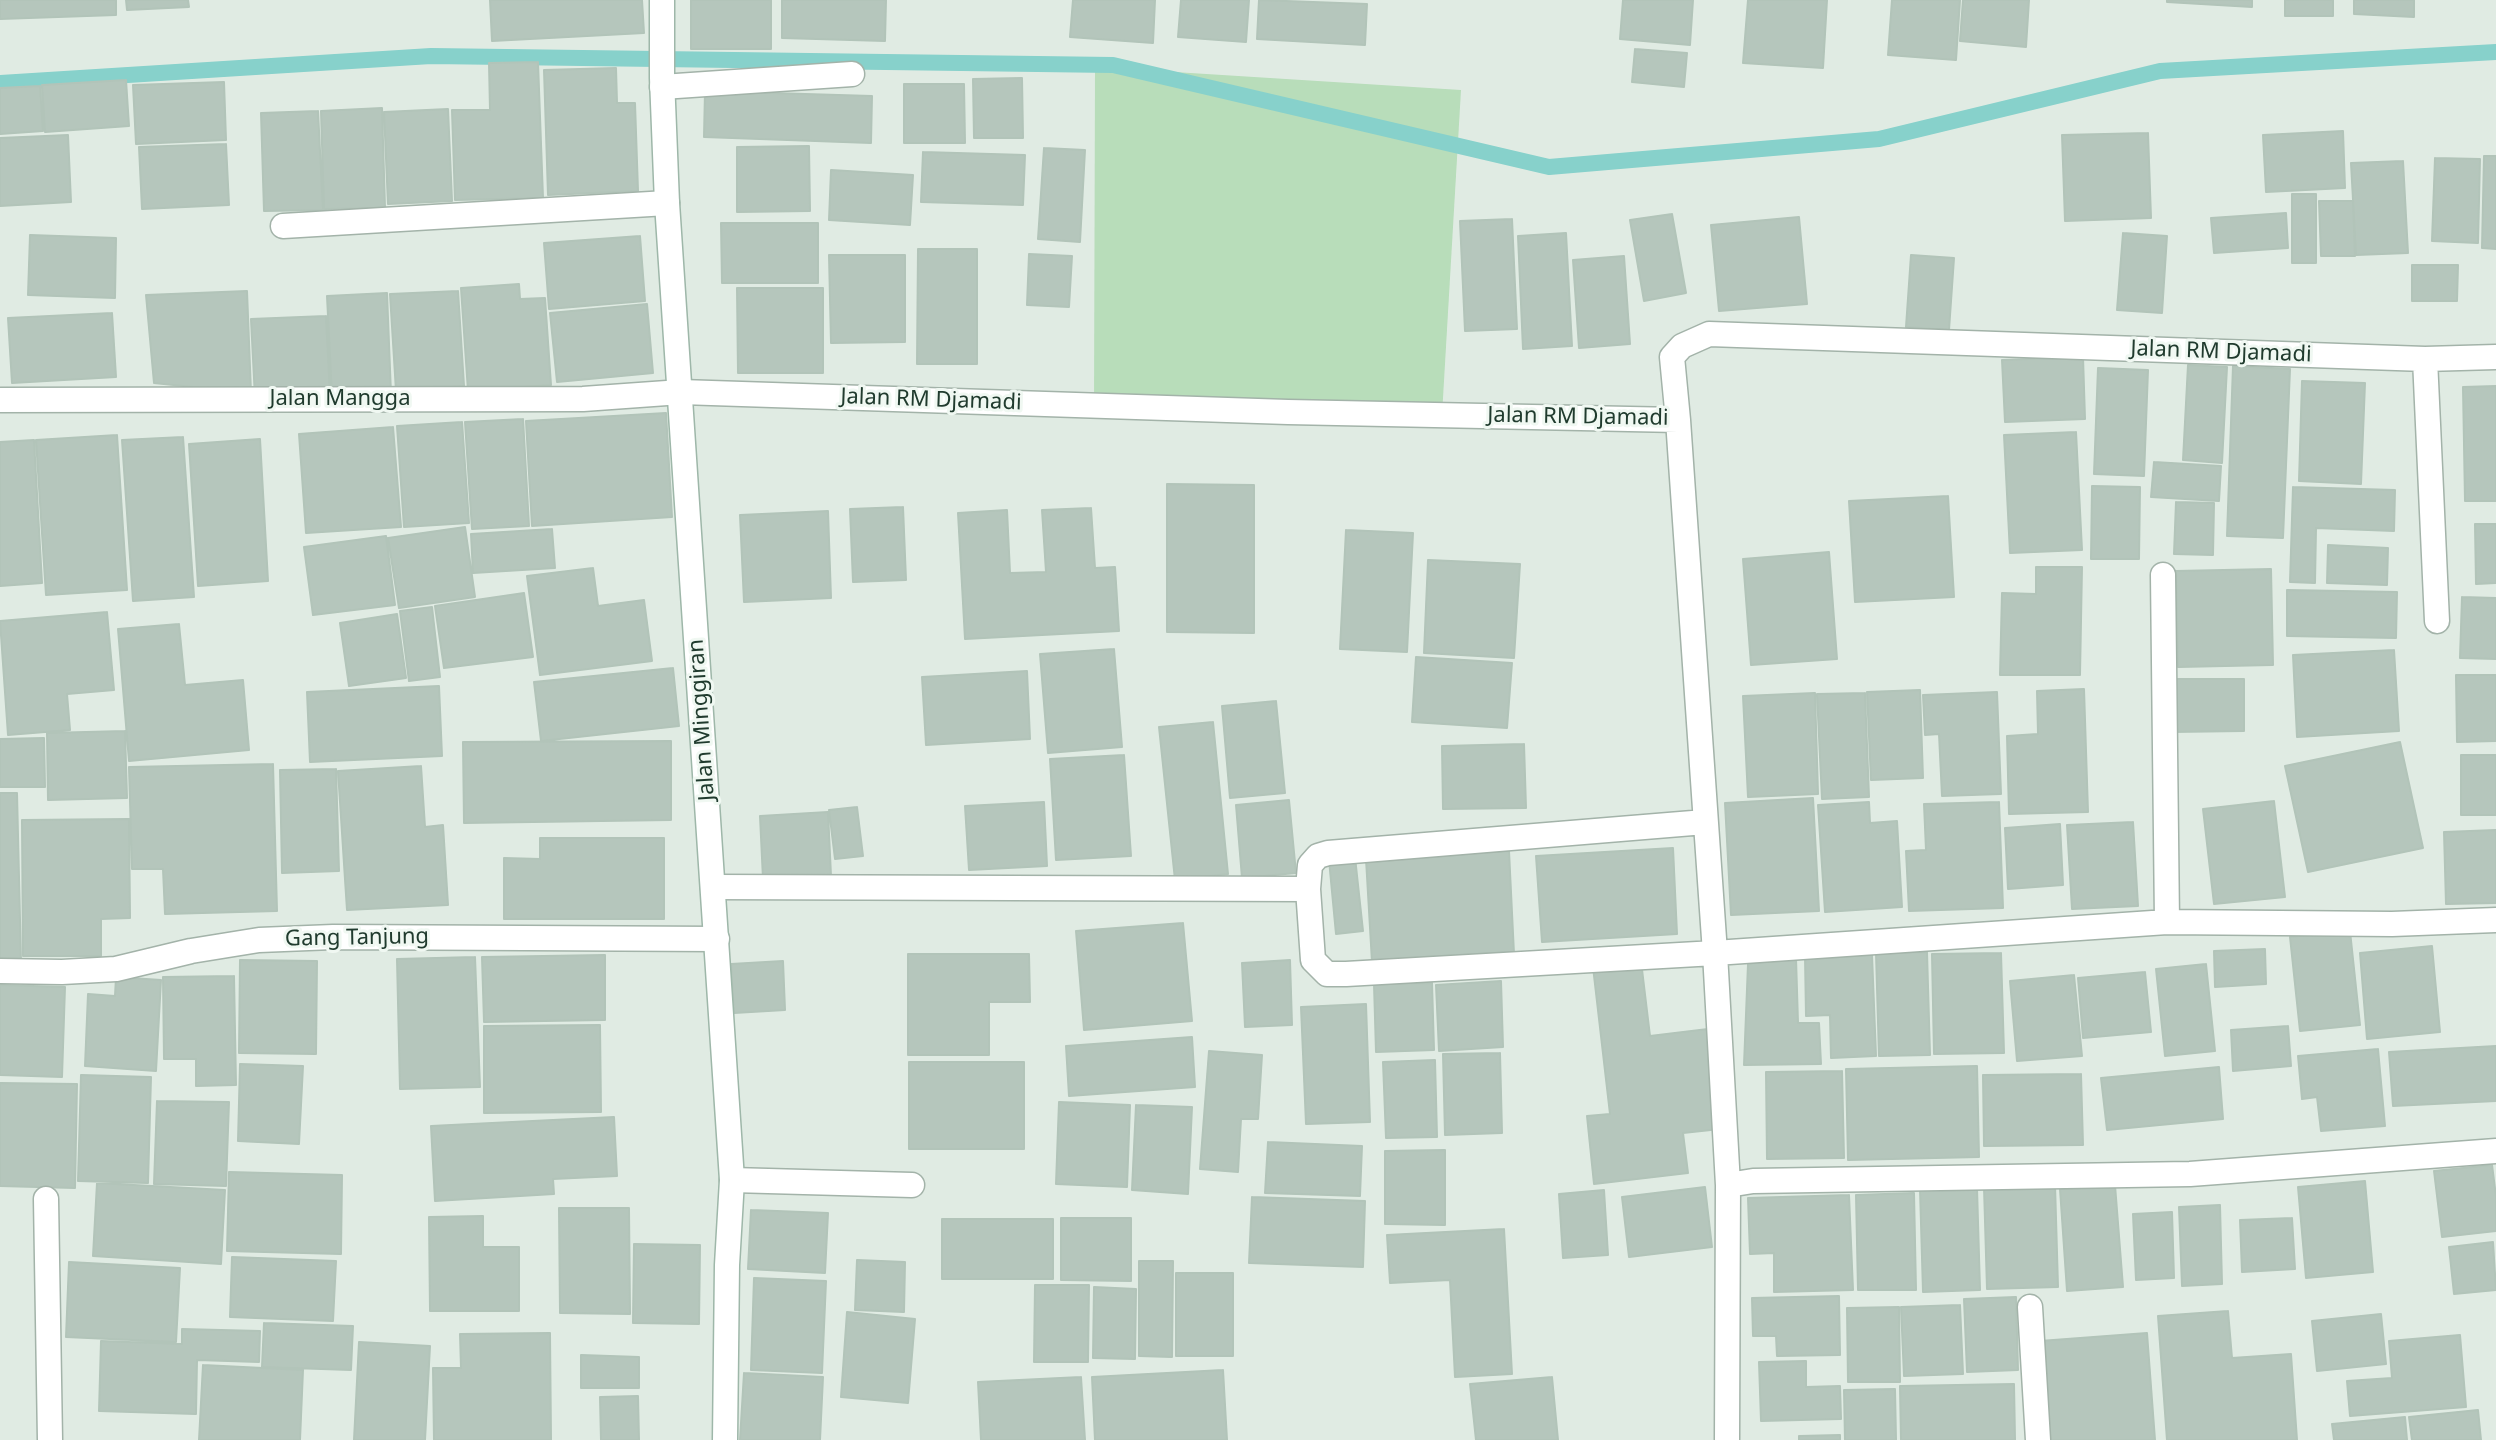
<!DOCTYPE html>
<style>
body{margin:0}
canvas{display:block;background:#e0ebe3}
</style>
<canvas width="2496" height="1440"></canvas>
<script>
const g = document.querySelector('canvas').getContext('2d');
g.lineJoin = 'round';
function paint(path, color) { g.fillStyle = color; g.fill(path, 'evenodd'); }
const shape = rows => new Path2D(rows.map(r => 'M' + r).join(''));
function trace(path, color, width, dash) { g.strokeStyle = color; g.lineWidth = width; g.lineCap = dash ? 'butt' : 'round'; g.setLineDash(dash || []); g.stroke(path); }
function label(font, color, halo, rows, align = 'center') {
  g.font = font + ' "Noto Sans",sans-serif'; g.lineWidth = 6; g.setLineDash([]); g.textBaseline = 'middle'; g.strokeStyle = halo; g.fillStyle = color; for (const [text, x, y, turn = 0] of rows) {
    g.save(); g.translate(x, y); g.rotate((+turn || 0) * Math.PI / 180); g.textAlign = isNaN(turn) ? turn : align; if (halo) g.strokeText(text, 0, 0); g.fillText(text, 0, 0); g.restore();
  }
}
const green = shape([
 [1095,67,1461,90,1442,415,1094,408]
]);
const stream = shape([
 [0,83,431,56,1113,65,1549,167,1879,139,2160,71,2496,52]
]);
const building = shape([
 [0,0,116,0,116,15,0,19,0,0],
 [126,0,188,0,189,7,127,10,126,0],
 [490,0,642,0,644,33,492,41,490,0],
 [691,0,771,0,771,49,691,49,691,0],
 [782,0,886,0,885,41,782,38,782,0],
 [1073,0,1155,0,1153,43,1070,37,1073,0],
 [1181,0,1249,0,1246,42,1178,37,1181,0],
 [1259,0,1367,4,1365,45,1257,39,1259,0],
 [1623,0,1693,0,1690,45,1620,39,1623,0],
 [1748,0,1827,0,1823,68,1743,63,1748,0],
 [1892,0,1960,0,1956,60,1888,55,1892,0],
 [1963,0,2029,0,2026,47,1960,41,1963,0],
 [2167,0,2252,0,2252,7,2167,2,2167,0],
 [2285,0,2333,0,2333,16,2285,16,2285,0],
 [2354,0,2414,0,2414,17,2354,14,2354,0],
 [1635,49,1687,53,1684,87,1632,82,1635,49],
 [538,62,543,198,455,200,452,110,490,110,489,63,538,62],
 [616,68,617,103,635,103,638,191,548,195,544,70,616,68],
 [1022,78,1023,138,974,138,973,79,1022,78],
 [126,80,129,126,45,132,42,85,126,80],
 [224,82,226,140,136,144,133,85,224,82],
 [904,84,964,84,965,143,904,143,904,84],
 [40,86,43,131,0,134,0,88,40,86],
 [705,91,872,96,871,143,704,137,705,91],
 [382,108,385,208,324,209,321,111,382,108],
 [448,109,452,201,388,204,384,112,448,109],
 [318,111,323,210,264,211,261,113,318,111],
 [2343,131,2345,188,2266,192,2263,135,2343,131],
 [2148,133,2151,218,2065,221,2062,135,2148,133],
 [68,135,71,202,0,206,0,138,68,135],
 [226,144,229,205,142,209,139,147,226,144],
 [809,146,810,211,737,212,737,147,809,146],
 [1044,148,1085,150,1080,242,1038,239,1044,148],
 [923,152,1025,155,1023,205,921,202,923,152],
 [2484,156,2496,156,2496,249,2482,248,2484,156],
 [2435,158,2480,159,2478,243,2432,241,2435,158],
 [2403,161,2408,253,2356,255,2351,163,2403,161],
 [831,170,913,175,910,225,829,220,831,170],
 [2292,194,2316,194,2316,263,2292,263,2292,194],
 [2319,201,2353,201,2355,256,2321,256,2319,201],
 [2286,213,2288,248,2214,253,2211,218,2286,213],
 [1672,214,1686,293,1644,301,1630,220,1672,214],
 [1799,217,1807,304,1719,311,1711,225,1799,217],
 [1512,219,1517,329,1465,331,1460,221,1512,219],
 [721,223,818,223,818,283,722,283,721,223],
 [1566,233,1572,346,1523,349,1518,236,1566,233],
 [2123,233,2167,236,2162,313,2117,310,2123,233],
 [30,235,116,238,115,298,28,295,30,235],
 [640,236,645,301,549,309,544,243,640,236],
 [918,249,977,249,977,364,917,364,918,249],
 [1029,254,1072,256,1069,307,1027,305,1029,254],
 [829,255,905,255,905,342,831,343,829,255],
 [1911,255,1954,258,1949,330,1906,327,1911,255],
 [1624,256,1630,344,1579,348,1573,260,1624,256],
 [2412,265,2458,265,2457,301,2412,301,2412,265],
 [519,284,520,299,545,298,551,385,468,391,461,288,519,284],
 [737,288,823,288,823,373,738,373,737,288],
 [247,291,251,393,154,383,146,295,247,291],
 [458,291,464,386,396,391,390,294,458,291],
 [387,293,391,394,332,397,327,296,387,293],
 [647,304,653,373,557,382,550,313,647,304],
 [112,313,116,377,12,383,8,318,112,313],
 [326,316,330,394,255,398,251,319,326,316],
 [2083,357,2085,419,2005,422,2002,360,2083,357],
 [2188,365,2227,367,2222,463,2183,460,2188,365],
 [2233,366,2290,369,2283,538,2227,536,2233,366],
 [2098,368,2148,370,2144,476,2094,474,2098,368],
 [2302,381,2365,383,2361,484,2299,481,2302,381],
 [2496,386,2496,501,2465,501,2463,387,2496,386],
 [666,413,672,517,532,526,526,421,666,413],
 [523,419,529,526,472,529,465,422,523,419],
 [462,422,469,523,404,527,397,426,462,422],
 [393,427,401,527,306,533,299,434,393,427],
 [2076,432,2082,550,2010,553,2004,435,2076,432],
 [117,435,127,590,46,595,36,440,117,435],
 [183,437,194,597,133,601,122,440,183,437],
 [260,439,268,581,198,586,189,444,260,439],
 [34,440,42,583,0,586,0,442,34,440],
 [2154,462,2221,466,2219,501,2151,497,2154,462],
 [1167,484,1254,485,1254,633,1167,632,1167,484],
 [2092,486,2140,487,2139,559,2091,559,2092,486],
 [2293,487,2395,490,2394,531,2316,528,2315,583,2290,582,2293,487],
 [1948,496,1954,597,1855,602,1849,501,1948,496],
 [2176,502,2214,503,2213,555,2174,554,2176,502],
 [903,507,906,580,853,582,850,509,903,507],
 [1091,508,1095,568,1115,567,1119,631,965,639,958,513,1007,510,1010,573,1046,572,1042,510,1091,508],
 [828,511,831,598,744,602,740,515,828,511],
 [2475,524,2496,524,2496,583,2476,584,2475,524],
 [465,527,475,597,399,608,388,538,465,527],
 [552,529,555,568,473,573,471,534,552,529],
 [1346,530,1413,533,1407,652,1340,649,1346,530],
 [386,536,395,605,313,615,304,547,386,536],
 [2328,545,2388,548,2387,585,2327,583,2328,545],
 [1829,552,1837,659,1751,665,1743,559,1829,552],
 [1428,560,1520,564,1514,658,1424,653,1428,560],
 [2036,567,2082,567,2080,675,2000,675,2002,593,2036,594,2036,567],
 [593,568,598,606,644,600,652,661,540,675,527,576,593,568],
 [2271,569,2273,665,2178,667,2176,571,2271,569],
 [2287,590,2397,592,2396,638,2287,636,2287,590],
 [524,593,533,657,444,668,435,606,524,593],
 [2462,597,2496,598,2496,659,2460,658,2462,597],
 [432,607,440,677,409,681,400,611,432,607],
 [107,612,114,690,67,694,70,730,8,735,0,621,107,612],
 [397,614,406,678,349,686,340,623,397,614],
 [179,624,185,685,243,680,249,750,129,761,118,629,179,624],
 [1114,649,1122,747,1048,753,1040,654,1114,649],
 [2394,650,2399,731,2297,737,2293,655,2394,650],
 [1416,657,1512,663,1507,728,1412,722,1416,657],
 [673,668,679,726,541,741,534,682,673,668],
 [1027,671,1030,739,926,745,922,677,1027,671],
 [2456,675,2496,675,2496,741,2457,742,2456,675],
 [2171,679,2244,679,2244,731,2171,732,2171,679],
 [439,686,442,756,310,762,307,692,439,686],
 [2084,689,2088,812,2009,814,2007,736,2038,734,2037,691,2084,689],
 [1920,690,1923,778,1871,780,1867,692,1920,690],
 [1997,692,2001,794,1942,796,1939,734,1925,735,1923,695,1997,692],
 [1815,693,1818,794,1748,797,1743,696,1815,693],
 [1865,693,1869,797,1822,799,1817,694,1865,693],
 [1276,701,1285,793,1230,798,1222,706,1276,701],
 [1213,722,1228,874,1175,880,1159,727,1213,722],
 [125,731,127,798,48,800,47,733,125,731],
 [44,738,45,787,0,787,0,739,44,738],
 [671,741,671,820,464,823,463,742,671,741],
 [2400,742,2423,848,2308,872,2285,766,2400,742],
 [1524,744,1526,808,1443,809,1442,746,1524,744],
 [1124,755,1131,856,1056,860,1050,759,1124,755],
 [2461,755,2496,755,2496,815,2461,815,2461,755],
 [273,764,277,911,165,914,163,869,132,869,129,767,273,764],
 [421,766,425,827,443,825,448,905,347,910,338,771,421,766],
 [336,769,339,871,282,873,280,770,336,769],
 [0,793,17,793,21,962,0,963,0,793],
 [1813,798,1819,911,1731,915,1725,803,1813,798],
 [1289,800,1296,873,1242,878,1236,805,1289,800],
 [2274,801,2285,897,2214,904,2203,809,2274,801],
 [1044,802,1047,866,969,870,965,806,1044,802],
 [1869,802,1870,823,1897,821,1902,907,1825,912,1818,805,1869,802],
 [1999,802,2003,908,1909,911,1906,851,1926,850,1924,804,1999,802],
 [857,807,863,856,835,859,829,810,857,807],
 [828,812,831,876,763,879,760,816,828,812],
 [129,819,130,918,101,919,101,956,23,956,22,820,129,819],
 [2133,822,2138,906,2072,909,2067,825,2133,822],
 [2060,824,2063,885,2008,889,2005,828,2060,824],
 [2496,830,2496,903,2446,904,2444,832,2496,830],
 [540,838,664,838,664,919,504,919,504,858,540,859,540,838],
 [1673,848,1677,934,1542,942,1536,856,1673,848],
 [1509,851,1514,954,1372,962,1366,859,1509,851],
 [1355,857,1363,931,1336,934,1329,860,1355,857],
 [1183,923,1192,1021,1084,1030,1076,931,1183,923],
 [2350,931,2360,1025,2300,1031,2290,937,2350,931],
 [2432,946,2440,1032,2367,1039,2360,953,2432,946],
 [2265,949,2266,984,2215,987,2214,951,2265,949],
 [1927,952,1930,1055,1879,1056,1876,953,1927,952],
 [2001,953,2004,1053,1934,1054,1932,954,2001,953],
 [908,954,1029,954,1030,1002,989,1002,989,1055,908,1055,908,954],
 [605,955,605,1020,484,1022,482,957,605,955],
 [1872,955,1876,1056,1831,1058,1830,1015,1806,1016,1805,956,1872,955],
 [475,957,480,1087,400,1089,397,959,475,957],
 [1796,958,1798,1023,1819,1023,1821,1064,1744,1065,1748,964,1796,958],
 [240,960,317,961,316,1054,239,1053,240,960],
 [1290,960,1292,1025,1245,1027,1242,963,1290,960],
 [783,961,785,1010,734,1013,731,964,783,961],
 [1641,961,1650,1036,1708,1029,1720,1129,1683,1133,1688,1173,1594,1184,1587,1116,1610,1114,1593,967,1641,961],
 [2206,964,2215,1051,2165,1056,2156,969,2206,964],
 [2145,972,2151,1032,2083,1038,2078,978,2145,972],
 [2074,975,2082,1056,2017,1061,2010,981,2074,975],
 [234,976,236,1085,196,1086,196,1059,164,1059,163,977,234,976],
 [116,977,161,980,156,1071,85,1066,88,994,115,996,116,977],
 [1501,981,1503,1047,1439,1051,1436,985,1501,981],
 [1432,983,1434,1050,1376,1052,1374,984,1432,983],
 [0,985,65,987,62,1077,0,1075,0,985],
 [1366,1004,1370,1122,1306,1124,1301,1007,1366,1004],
 [600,1025,601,1112,484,1113,484,1026,600,1025],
 [2288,1026,2291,1066,2233,1071,2231,1030,2288,1026],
 [1192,1037,1195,1087,1069,1096,1066,1046,1192,1037],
 [2496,1046,2496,1101,2393,1106,2389,1052,2496,1046],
 [2378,1049,2385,1126,2321,1131,2317,1097,2302,1099,2298,1056,2378,1049],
 [1209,1051,1262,1055,1258,1119,1241,1119,1238,1172,1200,1169,1209,1051],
 [1500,1053,1502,1133,1445,1135,1443,1054,1500,1053],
 [1435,1060,1437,1137,1386,1138,1383,1062,1435,1060],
 [909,1062,1024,1062,1024,1149,909,1149,909,1062],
 [240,1064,303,1066,299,1144,238,1141,240,1064],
 [1977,1066,1979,1157,1848,1160,1846,1069,1977,1066],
 [2219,1067,2223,1119,2107,1130,2101,1078,2219,1067],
 [1842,1071,1844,1158,1767,1159,1766,1072,1842,1071],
 [2081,1074,2083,1145,1984,1146,1983,1075,2081,1074],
 [81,1075,151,1077,148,1183,78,1181,81,1075],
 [0,1083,77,1084,75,1188,0,1186,0,1083],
 [157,1101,229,1102,226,1186,154,1184,157,1101],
 [1059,1102,1130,1105,1127,1187,1056,1184,1059,1102],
 [1136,1105,1192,1107,1188,1194,1132,1190,1136,1105],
 [614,1117,617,1176,553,1179,554,1194,435,1201,431,1126,614,1117],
 [1268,1142,1362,1146,1360,1196,1265,1193,1268,1142],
 [1445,1150,1445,1225,1385,1224,1385,1151,1445,1150],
 [2492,1165,2496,1196,2496,1231,2442,1237,2434,1171,2492,1165],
 [229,1172,342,1175,341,1254,227,1251,229,1172],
 [2365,1181,2373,1272,2306,1278,2298,1187,2365,1181],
 [97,1183,225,1190,221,1264,93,1256,97,1183],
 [2055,1184,2058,1287,1987,1289,1984,1187,2055,1184],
 [2115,1185,2123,1287,2067,1291,2060,1189,2115,1185],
 [1705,1187,1712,1247,1629,1257,1622,1197,1705,1187],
 [1977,1188,1980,1290,1923,1292,1920,1189,1977,1188],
 [1604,1190,1608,1255,1563,1258,1559,1194,1604,1190],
 [1914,1193,1916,1290,1858,1290,1856,1195,1914,1193],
 [1849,1195,1853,1290,1774,1292,1774,1253,1750,1254,1748,1198,1849,1195],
 [1252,1197,1365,1201,1363,1267,1249,1263,1252,1197],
 [2220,1205,2222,1284,2182,1286,2179,1207,2220,1205],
 [559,1208,629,1208,630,1314,560,1313,559,1208],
 [751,1210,828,1213,825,1273,748,1269,751,1210],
 [2172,1212,2174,1278,2136,1280,2133,1214,2172,1212],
 [483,1216,483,1247,519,1247,519,1311,430,1311,429,1217,483,1216],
 [1061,1218,1131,1218,1131,1281,1061,1280,1061,1218],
 [2292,1218,2295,1269,2242,1272,2240,1220,2292,1218],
 [942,1219,1053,1219,1053,1279,942,1279,942,1219],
 [1504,1229,1512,1374,1455,1377,1450,1280,1390,1283,1387,1235,1504,1229],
 [2493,1242,2496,1290,2454,1294,2449,1247,2493,1242],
 [634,1244,700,1245,699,1324,633,1323,634,1244],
 [232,1257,336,1261,333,1321,230,1317,232,1257],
 [857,1260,905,1262,904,1312,855,1310,857,1260],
 [1139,1261,1173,1261,1172,1357,1139,1356,1139,1261],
 [69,1262,180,1268,176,1342,66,1337,69,1262],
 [1176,1273,1233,1273,1233,1356,1176,1356,1176,1273],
 [754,1278,826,1281,822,1373,751,1370,754,1278],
 [1035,1285,1089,1285,1088,1362,1034,1362,1035,1285],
 [1094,1287,1136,1289,1135,1359,1093,1358,1094,1287],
 [1839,1296,1840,1355,1777,1356,1776,1336,1753,1336,1752,1298,1839,1296],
 [2016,1297,2018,1370,1967,1372,1964,1299,2016,1297],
 [1960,1305,1963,1374,1904,1376,1901,1307,1960,1305],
 [1899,1307,1900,1382,1848,1382,1847,1308,1899,1307],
 [2228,1311,2232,1358,2291,1354,2297,1440,2167,1440,2158,1316,2228,1311],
 [847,1312,915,1319,908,1403,841,1397,847,1312],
 [2381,1314,2386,1364,2317,1371,2312,1321,2381,1314],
 [264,1323,353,1326,351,1370,262,1367,264,1323],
 [182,1329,260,1331,259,1362,197,1360,196,1414,99,1411,101,1341,182,1344,182,1329],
 [550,1333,551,1440,434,1440,433,1368,461,1368,460,1334,550,1333],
 [2147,1333,2155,1440,2048,1440,2040,1341,2147,1333],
 [2460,1335,2466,1407,2350,1416,2347,1381,2392,1378,2389,1341,2460,1335],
 [359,1342,430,1346,425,1440,354,1440,359,1342],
 [581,1355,639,1357,639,1388,581,1388,581,1355],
 [1806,1361,1806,1387,1840,1386,1841,1419,1761,1421,1759,1362,1806,1361],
 [203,1365,303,1370,300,1440,199,1440,203,1365],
 [1223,1370,1227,1440,1095,1440,1092,1377,1223,1370],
 [744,1373,823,1377,820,1440,740,1440,744,1373],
 [1081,1377,1085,1440,981,1440,978,1382,1081,1377],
 [1552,1377,1558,1440,1476,1440,1470,1384,1552,1377],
 [2014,1384,2015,1440,1901,1440,1900,1386,2014,1384],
 [1895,1389,1896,1440,1845,1440,1844,1390,1895,1389],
 [638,1396,639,1440,601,1440,600,1397,638,1396],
 [2478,1410,2481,1440,2412,1440,2409,1417,2478,1410],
 [2405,1417,2407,1440,2334,1440,2332,1424,2405,1417],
 [1840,1435,1840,1440,1799,1440,1799,1436,1840,1435]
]);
const lane = shape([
 [662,87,852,74],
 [732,1180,912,1185]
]);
const street = shape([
 [283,226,667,203],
 [2425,359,2437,621],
 [0,400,583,399,681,392,1288,412,1678,420,1672,357,1682,346,1709,334,2425,359,2496,357],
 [1678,420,1715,953,1728,1185,1727,1440],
 [1705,822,1328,853,1318,856,1310,865,1308,889,1313,960,1327,974,1346,974,1715,953,2167,922,2163,575],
 [713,887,1308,889],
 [2167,922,2392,924,2496,920],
 [0,971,62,972,116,969,191,951,259,940,333,937,717,939],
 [1728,1185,1753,1181,2190,1174,2496,1151],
 [46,1199,50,1440],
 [2030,1307,2038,1440]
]);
const secondary = shape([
 [662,0,662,78,667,203,732,1180,727,1265,725,1440]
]);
const streetNames = [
 ["Jalan RM Djamadi",2221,352,2],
 ["Jalan Mangga",340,399],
 ["Jalan RM Djamadi",931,400,2],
 ["Jalan RM Djamadi",1578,417,1],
 ["Jalan Minggiran",702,720,-94],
 ["Gang Tanjung",357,938,-1]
];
paint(green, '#b8ddba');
trace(stream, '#87d1cb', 16);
paint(building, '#b5c6bc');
trace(building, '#b2c4b9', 2);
trace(lane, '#a3b3a9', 27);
trace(street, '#a3b3a9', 27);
trace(secondary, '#9eb7a9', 27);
trace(lane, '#fff', 24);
trace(street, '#fff', 24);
trace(secondary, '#fff', 24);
label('22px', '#203b2e', '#f0f8f2', streetNames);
</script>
